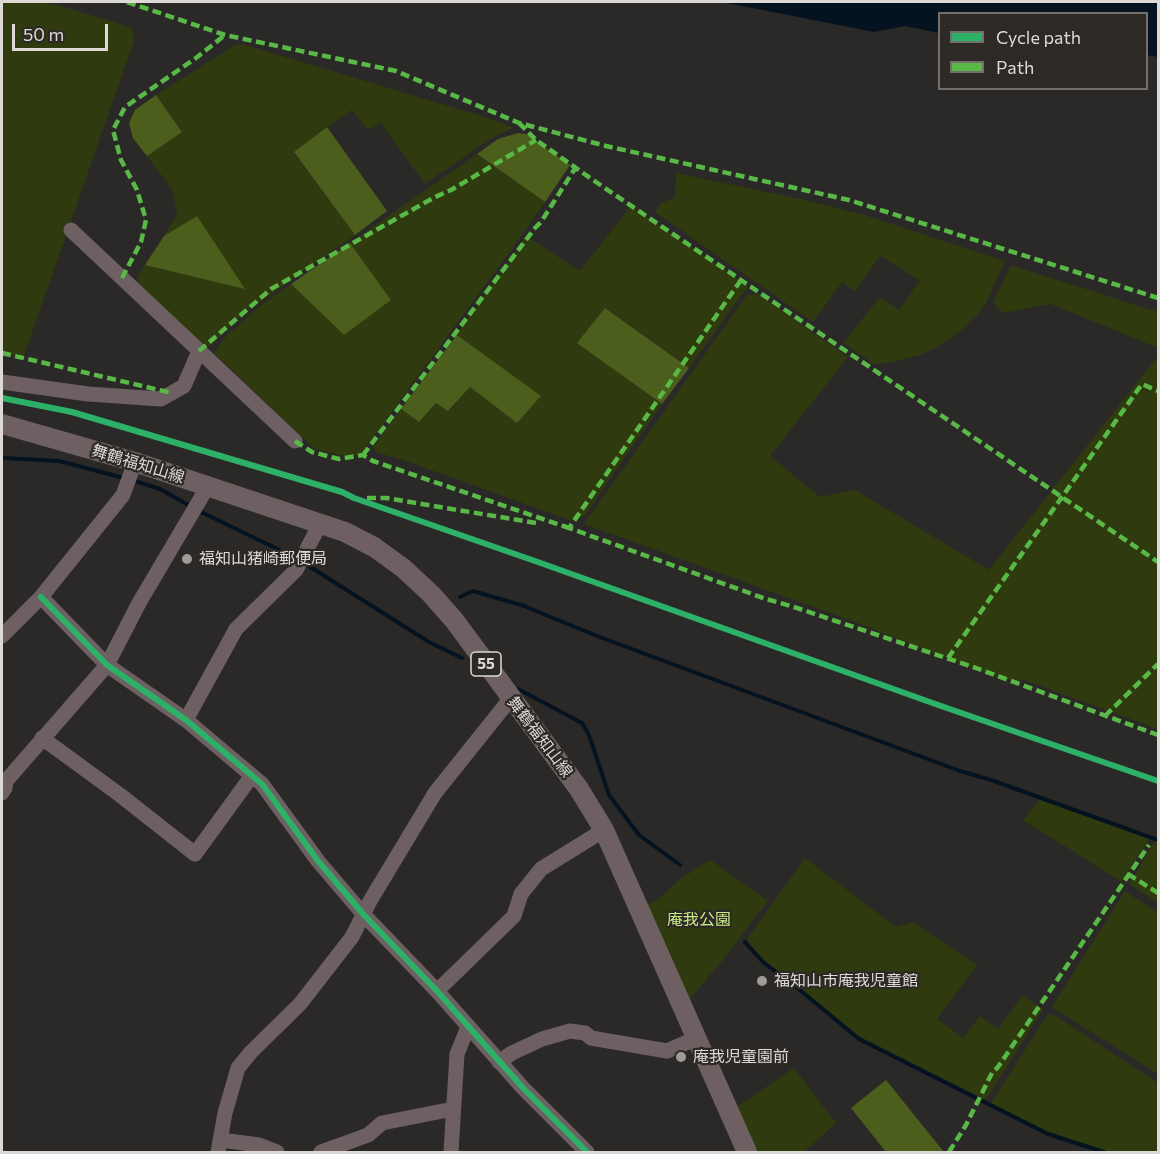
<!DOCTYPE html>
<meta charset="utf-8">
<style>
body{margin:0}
#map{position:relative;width:1160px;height:1154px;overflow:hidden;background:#2b2927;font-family:Commissioner,sans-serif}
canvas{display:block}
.frame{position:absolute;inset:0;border:3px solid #dcd9d6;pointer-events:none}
.legend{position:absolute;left:938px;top:12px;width:210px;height:78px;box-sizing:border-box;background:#2d2925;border:2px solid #736f6c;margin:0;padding:8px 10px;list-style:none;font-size:18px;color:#dcd9d6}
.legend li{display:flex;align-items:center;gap:12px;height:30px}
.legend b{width:30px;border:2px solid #736f6c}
.scale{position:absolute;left:12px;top:24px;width:96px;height:27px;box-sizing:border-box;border:3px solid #dcd9d6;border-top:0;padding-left:8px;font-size:18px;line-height:21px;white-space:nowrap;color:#dcd9d6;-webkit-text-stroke:4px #2d2925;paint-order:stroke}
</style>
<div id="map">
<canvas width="1160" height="1154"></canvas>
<div class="frame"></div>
<ul class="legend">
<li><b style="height:8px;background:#2db169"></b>Cycle path</li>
<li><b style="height:8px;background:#58b947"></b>Path</li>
</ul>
<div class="scale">50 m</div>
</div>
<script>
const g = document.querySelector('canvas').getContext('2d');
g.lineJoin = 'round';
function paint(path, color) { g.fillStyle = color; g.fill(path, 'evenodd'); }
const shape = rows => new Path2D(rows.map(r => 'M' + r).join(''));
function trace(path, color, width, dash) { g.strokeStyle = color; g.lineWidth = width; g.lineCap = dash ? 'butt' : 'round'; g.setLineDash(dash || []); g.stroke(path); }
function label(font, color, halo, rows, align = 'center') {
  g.font = font + ' Commissioner,"Noto Sans JP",sans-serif'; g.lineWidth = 4.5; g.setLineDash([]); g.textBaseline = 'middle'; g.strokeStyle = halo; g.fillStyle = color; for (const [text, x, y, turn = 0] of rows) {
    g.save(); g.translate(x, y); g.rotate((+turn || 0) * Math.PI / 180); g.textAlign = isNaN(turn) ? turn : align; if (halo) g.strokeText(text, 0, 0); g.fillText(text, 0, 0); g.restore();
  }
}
const green = shape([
 [2,2,34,2,58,5,132,28,134,41,23,358,2,353],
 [242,44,488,118,513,128,490,139,425,184,381,123,368,130,352,110,327,127,294,153,355,235,240,316,212,344,205,347,139,285,137,277,145,265,243,288,197,216,164,236,177,214,172,189,147,156,182,131,156,95,235,45],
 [477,154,545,202,520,238,362,452,357,455,346,456,315,449,214,353,227,335,259,307,291,284,344,335,391,300,350,243],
 [676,173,809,201,867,216,1005,261,986,303,978,314,958,333,935,348,920,355,889,363,874,364,843,343,880,297,899,310,920,280,880,256,855,291,842,282,813,322,655,212,661,203,675,198],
 [631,206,748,286,689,368,606,308,578,343,662,404,585,515,575,522,409,462,376,452,373,447,401,409,419,422,437,403,449,411,470,387,517,423,541,396,457,335,526,236,580,271],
 [1013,266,1158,312,1158,348,1051,304,1003,313,993,303,1009,268],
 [758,294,848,357,770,456,820,497,855,490,989,570,1158,356,1158,729,1024,680,1001,679,858,623,584,524,747,295],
 [1042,796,1150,835,1149,840,1122,882,1023,820],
 [1158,836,1158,903,1129,884],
 [805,858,896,927,913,922,977,965,937,1019,963,1038,980,1016,998,1029,1023,995,1043,1009,986,1100,859,1036,795,984,763,961,750,945,747,939],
 [710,860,768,901,722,961,687,1002,642,906,655,902,680,879],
 [1125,891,1158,913,1158,1074,1052,1007],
 [1048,1014,1054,1015,1158,1083,1158,1152,1101,1152,1048,1132,991,1103],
 [794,1068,836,1123,804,1152,757,1152,737,1107]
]);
const forest = shape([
 [156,95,182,132,147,156,133,138,129,123,135,110],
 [327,127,387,211,355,235,294,152],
 [518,133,526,134,570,165,545,202,477,154,498,139],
 [197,216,245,289,145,265,164,236],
 [350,243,391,300,344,335,291,284],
 [605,308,689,368,662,404,577,343],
 [457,335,541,396,517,423,470,387,448,411,436,403,419,422,401,409],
 [886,1080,944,1152,886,1152,851,1108]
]);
const water = shape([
 [722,2,1158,2,1158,57,1147,55,1146,14,940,14,939,33,905,26,874,32]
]);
const stream = shape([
 [2,458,59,461,124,478],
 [132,480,160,489,190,506],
 [197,510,298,559],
 [304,563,429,642,462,658],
 [460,597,473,591,524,606,597,636,960,771,991,780,1158,840],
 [518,689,582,723,589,735,609,795,639,835,680,865],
 [745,942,763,962,795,986,859,1039,1048,1134,1104,1152]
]);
const minor = shape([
 [71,230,295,441],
 [2,382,88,394,161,399,184,386,199,351],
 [41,597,107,665,186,720,262,784,318,861,364,915,437,991,523,1088,587,1152],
 [2,636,41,597,123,495,135,462],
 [186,720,236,629,296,570,320,524],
 [42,738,120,795,195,854,251,777],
 [2,793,5,788,6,781,107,665,139,603,208,486],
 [437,991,514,916,521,894,541,869,604,830],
 [499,1062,512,1053,542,1039,570,1031,585,1033,591,1038,667,1051,697,1038],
 [221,1140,259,1145,277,1152],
 [218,1152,225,1113,238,1068,251,1052,300,1004,352,937,370,901,435,793,511,698],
 [321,1152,368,1135,382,1123,453,1109],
 [451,1152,457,1054,468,1027]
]);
const major = shape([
 [2,424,135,462,345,532,374,547,403,568,431,594,454,620,579,789,604,830,747,1152]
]);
const quiet = shape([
 [127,2,225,35,396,71,519,123,606,146,849,200,1158,298],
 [519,123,536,140,593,180,1158,562],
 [122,278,141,242,146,220,137,190,121,160,113,130,125,107,196,58,225,35],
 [741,280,569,528,766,599,791,606,976,668,1158,735],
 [199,351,271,289,435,197,451,190,536,140],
 [2,353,172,393],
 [295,441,312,452,339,459,363,455,373,461,569,528],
 [363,455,535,228,541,222,576,167],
 [367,498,386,498,536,523],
 [948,658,1142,384,1158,391],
 [1105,716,1158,664],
 [1128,874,1158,893],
 [949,1152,966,1125,992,1073,998,1067,1149,845]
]);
const cycleway = shape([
 [2,398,72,412,342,492,354,498,535,561,941,706,1158,781],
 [41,597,107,665,186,720,262,784,318,861,364,915,437,991,523,1088,587,1152]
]);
const markers = [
 [187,559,6,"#9e9b99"],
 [762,981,6,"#9e9b99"],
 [681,1057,6,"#9e9b99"]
];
const shields = [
 [486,664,30]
];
const shieldNames = [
 ["55",486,664]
];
const streetNames = [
 ["舞鶴福知山線",138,464,17],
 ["舞鶴福知山線",540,737,53]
];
const poiNames = [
 ["福知山猪崎郵便局",199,559],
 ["福知山市庵我児童館",774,981],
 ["庵我児童園前",693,1057]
];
const parkNames = [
 ["庵我公園",699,920]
];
paint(green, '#2f3b0e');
paint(forest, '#4c5e1c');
paint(water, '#04131f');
trace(stream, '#04131f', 4);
trace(minor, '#6e6062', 15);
trace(major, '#6e6062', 20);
trace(quiet, '#58b947', 4.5, [9, 4.5]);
trace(cycleway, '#2db169', 6);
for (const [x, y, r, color] of markers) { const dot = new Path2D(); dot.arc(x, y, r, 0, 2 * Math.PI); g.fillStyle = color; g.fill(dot); trace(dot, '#2d2925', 2); }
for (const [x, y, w] of shields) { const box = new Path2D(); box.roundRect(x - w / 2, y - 12, w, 24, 4.5); g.fillStyle = '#2d2925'; g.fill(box); trace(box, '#dcd9d6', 1.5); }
label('bold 15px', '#dcd9d6', null, shieldNames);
label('16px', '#dcd9d6', '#2d2925', streetNames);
label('16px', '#dcd9d6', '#2d2925', poiNames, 'left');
label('16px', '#c9ea84', '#2d2925', parkNames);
</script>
